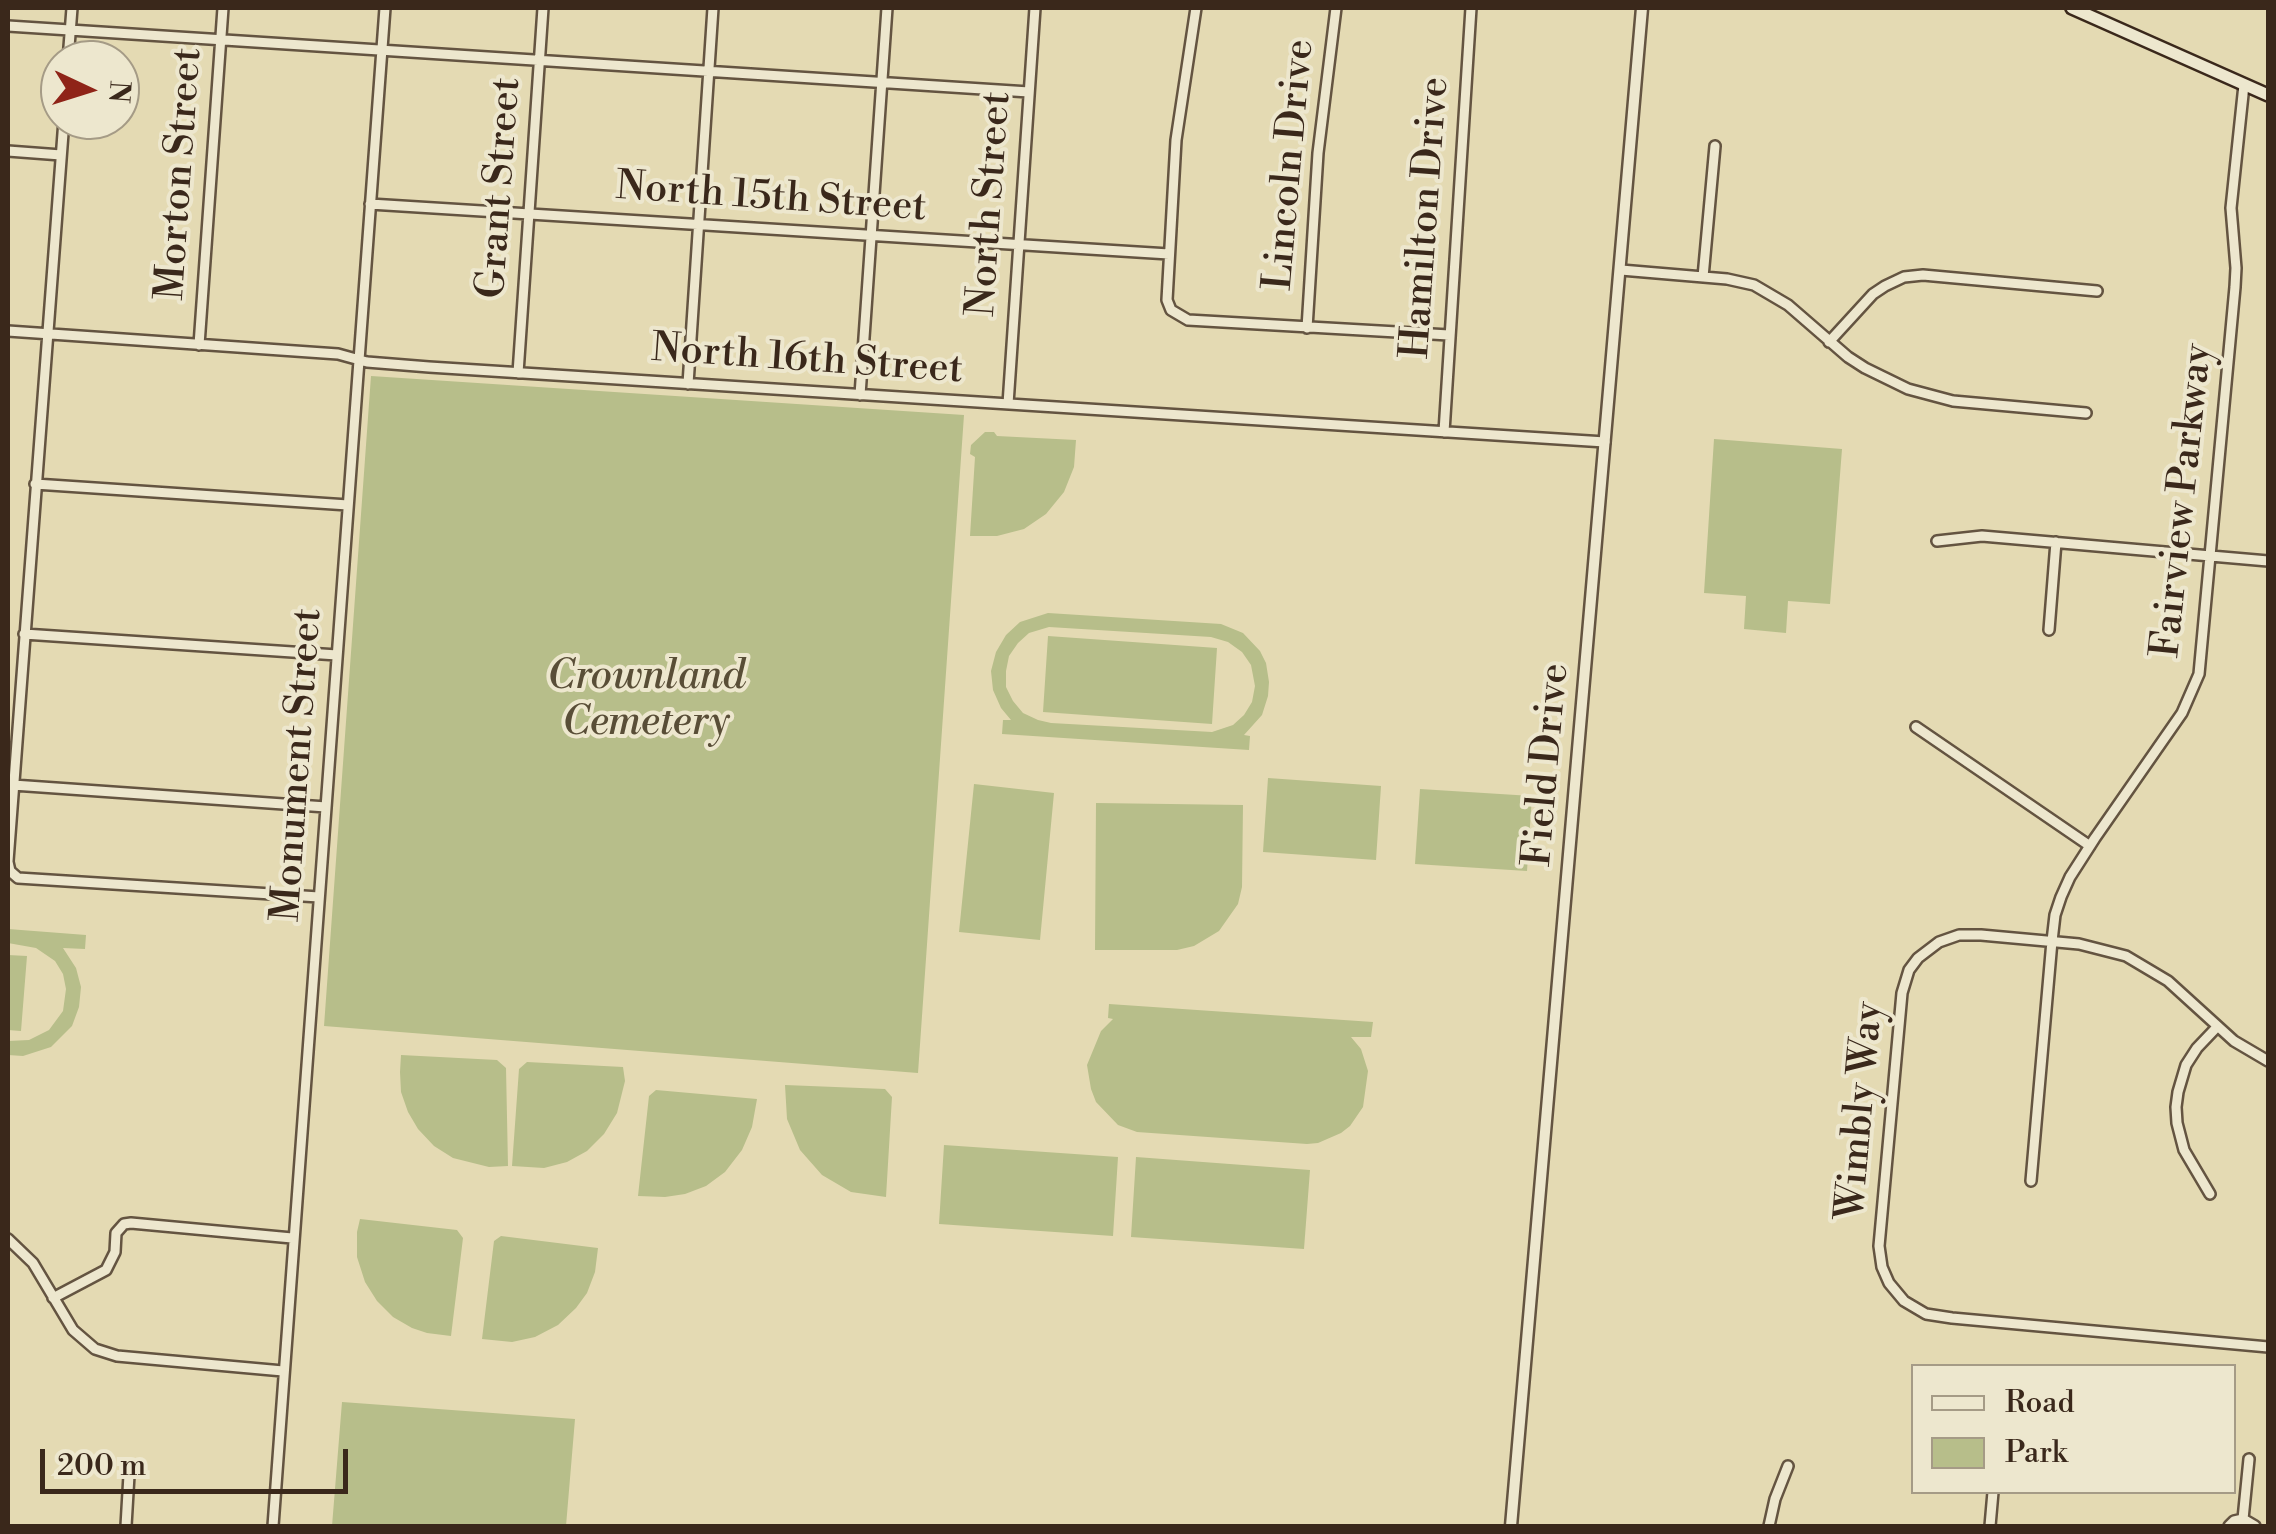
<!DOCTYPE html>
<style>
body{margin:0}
#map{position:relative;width:2276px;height:1534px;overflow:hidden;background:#e4dab3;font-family:"Libre Bodoni",serif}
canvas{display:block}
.frame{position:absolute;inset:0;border:10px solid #3a281b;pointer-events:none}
.legend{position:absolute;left:1911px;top:1364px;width:325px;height:130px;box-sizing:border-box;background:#ede7ce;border:2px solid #a59b86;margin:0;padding:12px 18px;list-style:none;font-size:30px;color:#3a281b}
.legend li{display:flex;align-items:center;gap:20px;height:50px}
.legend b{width:50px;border:2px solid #a59b86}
.north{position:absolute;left:40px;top:40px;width:100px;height:100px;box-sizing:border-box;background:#ede7ce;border:2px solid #a59b86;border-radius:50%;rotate:94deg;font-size:28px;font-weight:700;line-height:40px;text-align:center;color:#3a281b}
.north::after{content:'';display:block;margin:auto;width:35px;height:45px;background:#8f2418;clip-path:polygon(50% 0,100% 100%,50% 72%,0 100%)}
.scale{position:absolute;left:40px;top:1449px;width:308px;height:45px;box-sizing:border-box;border:5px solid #3a281b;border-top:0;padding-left:12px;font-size:30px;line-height:35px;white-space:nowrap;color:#3a281b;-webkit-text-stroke:8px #ede7ce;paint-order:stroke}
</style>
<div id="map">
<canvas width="2276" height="1534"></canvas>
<div class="frame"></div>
<ul class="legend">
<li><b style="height:12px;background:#ede7ce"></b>Road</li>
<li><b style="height:28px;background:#b7be8a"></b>Park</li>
</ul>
<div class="north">N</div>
<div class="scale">200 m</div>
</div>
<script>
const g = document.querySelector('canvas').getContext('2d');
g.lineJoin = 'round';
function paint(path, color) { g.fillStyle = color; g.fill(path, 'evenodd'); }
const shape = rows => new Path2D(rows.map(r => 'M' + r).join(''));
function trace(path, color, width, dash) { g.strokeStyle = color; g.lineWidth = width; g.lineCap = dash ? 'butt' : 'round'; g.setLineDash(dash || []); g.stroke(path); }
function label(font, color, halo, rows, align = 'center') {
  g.font = font + ' "Libre Bodoni",serif'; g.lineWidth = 8; g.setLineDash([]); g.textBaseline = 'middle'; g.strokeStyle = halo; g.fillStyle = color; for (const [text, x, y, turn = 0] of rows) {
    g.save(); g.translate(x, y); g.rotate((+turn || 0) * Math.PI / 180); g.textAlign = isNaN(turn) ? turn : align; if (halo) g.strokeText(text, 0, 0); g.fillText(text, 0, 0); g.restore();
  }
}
const green = shape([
 [371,376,964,415,918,1073,324,1026],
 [985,432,994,432,997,436,1076,440,1074,467,1064,492,1046,514,1024,529,997,536,970,536,975,457,970,454,971,445],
 [1714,439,1842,449,1830,604,1788,601,1786,633,1744,629,1746,596,1704,593],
 [1048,613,1221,624,1243,633,1260,651,1266,663,1269,682,1268,696,1262,715,1244,735,1250,736,1249,750,1002,734,1003,720,1011,720,1001,708,993,690,991,671,996,652,1006,635,1020,622],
 [1049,627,1211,637,1228,642,1242,652,1251,665,1255,686,1252,702,1244,715,1233,725,1212,732,1051,723,1038,720,1023,713,1013,701,1006,687,1006,671,1009,656,1018,643,1029,633],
 [1048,636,1217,648,1212,724,1043,712],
 [1268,778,1381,786,1376,860,1263,852],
 [974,784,1054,793,1040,940,959,932],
 [1420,789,1532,796,1527,871,1415,864],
 [1096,803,1243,805,1242,887,1238,904,1219,931,1194,946,1177,950,1095,950],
 [8,929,86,935,85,949,63,948,76,968,81,987,79,1007,72,1026,51,1047,23,1056,8,1055,8,1041,29,1040,49,1030,63,1011,66,989,63,974,55,961,36,948,8,943],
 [8,955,27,956,21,1031,8,1030],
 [1109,1004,1373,1022,1371,1037,1351,1037,1361,1049,1368,1071,1363,1107,1350,1126,1341,1133,1318,1143,1307,1144,1137,1132,1118,1125,1096,1102,1091,1089,1087,1065,1101,1031,1113,1019,1108,1018],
 [401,1055,497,1060,506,1068,508,1166,489,1167,453,1158,434,1146,418,1129,408,1112,401,1092,400,1072],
 [527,1062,623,1067,625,1081,617,1113,604,1134,587,1151,567,1162,544,1168,512,1166,519,1069],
 [785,1085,885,1089,892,1097,886,1197,851,1192,822,1175,800,1150,787,1119],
 [656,1090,757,1099,752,1127,742,1150,725,1172,706,1186,685,1194,665,1197,638,1196,649,1096],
 [944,1145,1118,1157,1113,1236,939,1224],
 [1136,1157,1310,1170,1304,1249,1131,1237],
 [360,1219,457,1230,463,1238,451,1336,427,1333,412,1328,393,1317,377,1301,365,1282,357,1257,357,1232],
 [501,1236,598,1248,595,1272,587,1293,576,1308,558,1325,535,1337,512,1342,482,1339,494,1241],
 [342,1402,575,1419,566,1526,332,1526]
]);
const minor = shape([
 [1196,8,1176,140,1167,300,1171,310,1188,320,1449,335],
 [8,26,1029,92],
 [68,60,72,8],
 [8,151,61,155],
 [370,204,1169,254],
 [1621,270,1727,279,1754,285,1788,305,1848,357,1865,368,1908,389,1953,401,2086,413],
 [1703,277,1715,146],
 [1307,328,1318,153,1336,8],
 [8,331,338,354,367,362,429,367,1605,442],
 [1829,342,1873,294,1885,286,1904,277,1923,275,2097,291],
 [199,345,223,8],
 [518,373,543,8],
 [688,384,713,8],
 [860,395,887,8],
 [1008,404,1035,8],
 [1444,432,1471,8],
 [35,484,348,505],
 [1937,541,1982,536,2268,561],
 [2049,630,2056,542],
 [24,634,337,655],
 [1916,727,2090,846],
 [13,785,326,807],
 [8,861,64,120],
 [8,862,10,871,18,878,319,897],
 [2268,1061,2234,1041,2168,981,2126,956,2079,944,1981,935,1959,935,1939,942,1918,958,1909,970,1902,993,1879,1246,1882,1267,1889,1283,1904,1301,1926,1314,1952,1318,2268,1347],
 [2031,1181,2052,941,2055,915,2061,897,2070,877,2095,838,2182,713,2199,674,2235,287,2236,268,2231,208,2244,85],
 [2210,1194,2184,1150,2177,1123,2176,1107,2178,1092,2186,1065,2197,1048,2217,1027],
 [8,1239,33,1263,73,1330,95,1349,117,1356,283,1371],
 [53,1298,106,1270,115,1252,116,1233,124,1224,131,1223,292,1238],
 [2243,1519,2249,1459],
 [126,1526,129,1475],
 [273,1526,385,8],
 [1769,1526,1775,1499,1788,1466],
 [1990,1526,1993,1492],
 [2229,1526,2234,1521,2243,1519,2255,1526]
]);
const tertiary = shape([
 [1511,1526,1642,8]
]);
const secondary = shape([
 [2072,8,2268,95]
]);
const streetNames = [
 ["Lincoln Drive",1291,165,-85],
 ["Morton Street",181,174,-86],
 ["Grant Street",501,188,-86],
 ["North 15th Street",771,199,4],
 ["North Street",991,204,-86],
 ["Hamilton Drive",1427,218,-86],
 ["North 16th Street",807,361,4],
 ["Fairview Parkway",2184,501,-84],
 ["Monument Street",299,765,-86],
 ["Field Drive",1548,765,-85],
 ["Wimbly Way",1862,1111,-85]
];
const parkNames = [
 ["Crownland",646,678],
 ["Cemetery",646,724]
];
paint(green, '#b7be8a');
trace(minor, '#645441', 14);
trace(tertiary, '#645441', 15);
trace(secondary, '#3a281b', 16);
trace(minor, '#ede7ce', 9);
trace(tertiary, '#ede7ce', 10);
trace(secondary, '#ede7ce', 11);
label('40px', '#3a281b', '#ede7ce', streetNames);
label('italic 40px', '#594e37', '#ede7ce', parkNames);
</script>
